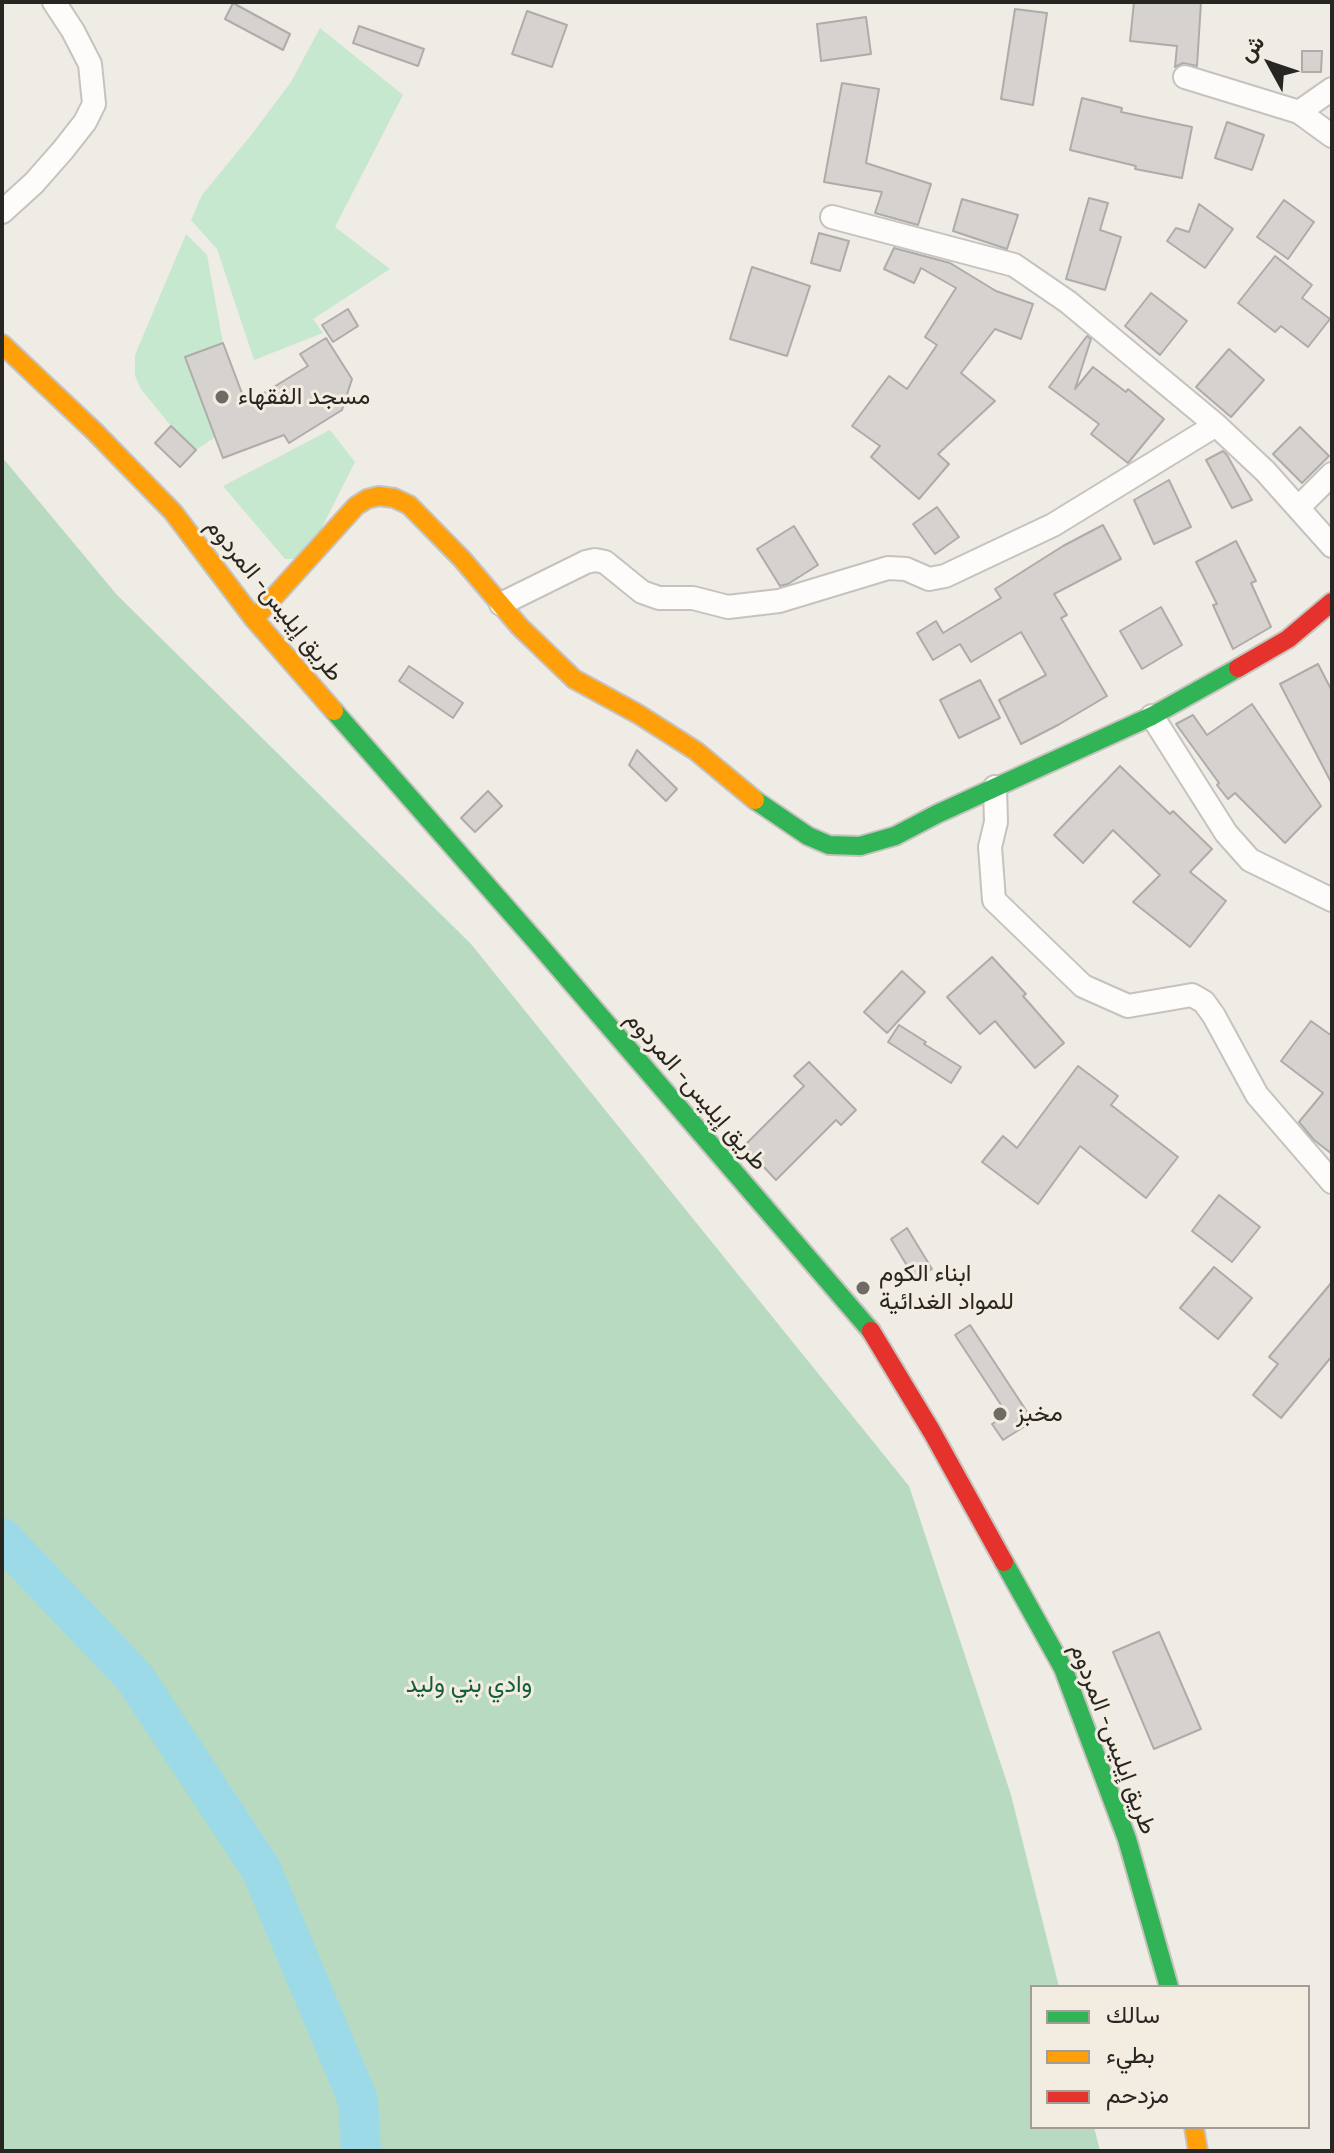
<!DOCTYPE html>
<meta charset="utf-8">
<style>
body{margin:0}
#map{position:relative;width:1334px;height:2153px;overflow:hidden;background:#efebe5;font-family:Figtree,Vazirmatn,sans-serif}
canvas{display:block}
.frame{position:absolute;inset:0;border:4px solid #282622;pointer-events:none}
.legend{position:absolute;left:1030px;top:1985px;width:280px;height:144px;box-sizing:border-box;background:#f3ece1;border:2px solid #a29d95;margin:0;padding:10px 14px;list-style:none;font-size:24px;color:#282622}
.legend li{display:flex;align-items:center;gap:16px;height:40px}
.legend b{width:40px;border:2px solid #a29d95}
.north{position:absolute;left:1230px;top:24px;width:80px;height:80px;-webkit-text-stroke:6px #f3ece1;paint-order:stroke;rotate:310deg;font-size:22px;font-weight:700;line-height:32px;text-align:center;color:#282622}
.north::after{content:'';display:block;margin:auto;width:28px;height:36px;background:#282622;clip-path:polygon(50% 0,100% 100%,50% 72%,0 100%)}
</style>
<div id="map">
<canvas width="1334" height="2153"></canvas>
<div class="frame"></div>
<ul class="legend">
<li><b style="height:10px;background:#30b455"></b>سالك</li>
<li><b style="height:10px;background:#ff9f0a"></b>بطيء</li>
<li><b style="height:10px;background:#e5322d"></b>مزدحم</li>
</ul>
<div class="north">ش</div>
</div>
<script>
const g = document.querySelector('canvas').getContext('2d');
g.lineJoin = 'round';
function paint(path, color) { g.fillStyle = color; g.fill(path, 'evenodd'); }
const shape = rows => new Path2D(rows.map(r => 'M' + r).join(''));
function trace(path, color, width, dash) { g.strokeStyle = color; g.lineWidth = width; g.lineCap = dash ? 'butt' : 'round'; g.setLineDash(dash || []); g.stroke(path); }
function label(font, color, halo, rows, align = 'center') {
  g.font = font + ' Figtree,Vazirmatn,sans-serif'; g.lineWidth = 6; g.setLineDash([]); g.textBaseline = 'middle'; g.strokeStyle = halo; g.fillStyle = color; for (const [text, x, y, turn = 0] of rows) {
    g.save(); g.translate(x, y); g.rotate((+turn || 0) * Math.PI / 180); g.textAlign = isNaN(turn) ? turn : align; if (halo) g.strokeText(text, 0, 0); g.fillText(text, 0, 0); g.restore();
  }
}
const green = shape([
 [320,28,403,95,335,227,390,269,313,319,323,333,254,360,217,249,191,220,202,195,252,134,291,82],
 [186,234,207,255,223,343,185,357,215,437,196,450,171,426,141,389,135,376,135,355],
 [330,430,355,462,321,529,297,559,285,559,223,486]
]);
const forest = shape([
 [2,457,117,595,471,944,909,1486,1011,1795,1059,1987,1032,1987,1032,2127,1094,2127,1100,2151,2,2151]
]);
const river = shape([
 [2,1538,135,1678,261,1869,358,2100,361,2151]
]);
const building = shape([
 [1134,2,1201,2,1197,66,1183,63,1175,67,1177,46,1130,41,1134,2],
 [233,3,290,34,283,50,225,19,233,3],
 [1015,9,1047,13,1033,105,1001,99,1015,9],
 [527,11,567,25,552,67,512,54,527,11],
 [866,17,871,54,821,61,817,24,866,17],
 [359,26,424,49,418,66,353,43,359,26],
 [1302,51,1322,51,1321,72,1302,72,1302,51],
 [842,83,879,89,866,163,931,184,918,225,875,213,882,192,824,182,842,83],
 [1082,98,1122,108,1121,112,1192,127,1182,178,1135,169,1136,166,1070,150,1082,98],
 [1227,122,1264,135,1252,170,1215,158,1227,122],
 [1089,198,1108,203,1100,230,1121,237,1105,290,1066,279,1089,198],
 [962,199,1018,215,1007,249,953,231,962,199],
 [1284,200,1314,222,1288,259,1257,237,1284,200],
 [1199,204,1233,229,1205,268,1167,241,1176,228,1189,232,1199,204],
 [819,233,849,241,840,271,811,263,819,233],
 [894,248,950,263,996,291,1033,304,1021,339,995,329,961,373,995,401,938,454,949,464,919,499,871,457,880,446,852,426,889,376,907,389,937,345,925,337,956,288,921,268,914,283,884,269,894,248],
 [1275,256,1312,285,1302,298,1330,319,1308,347,1281,326,1275,332,1238,303,1275,256],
 [752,267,810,286,787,356,730,339,752,267],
 [1151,293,1187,321,1160,355,1125,326,1151,293],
 [348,309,358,326,333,342,322,325,348,309],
 [1087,336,1091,339,1075,389,1093,367,1126,392,1128,389,1164,419,1128,463,1091,434,1099,424,1049,387,1087,336],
 [326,338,352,379,342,410,289,443,284,435,223,458,185,357,223,343,246,404,308,366,300,354,326,338],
 [1229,349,1264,380,1231,417,1196,387,1229,349],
 [171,426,196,450,180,467,155,443,171,426],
 [1300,427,1329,456,1302,483,1273,454,1300,427],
 [1223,451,1227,455,1252,500,1232,508,1206,460,1223,451],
 [1169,480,1191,527,1154,544,1134,500,1169,480],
 [937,507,959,537,935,554,913,524,937,507],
 [1103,525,1121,559,1054,594,1067,615,1061,618,1107,696,1058,725,1021,744,999,700,1046,675,1021,632,971,662,960,644,933,660,917,633,936,621,943,633,1001,598,995,589,1063,546,1103,525],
 [794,526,818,565,788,584,780,586,757,549,794,526],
 [1236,541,1256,581,1251,583,1271,627,1233,649,1213,605,1217,604,1196,562,1236,541],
 [1161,607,1182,645,1142,669,1120,631,1161,607],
 [1318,664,1332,691,1332,784,1280,684,1318,664],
 [409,666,463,703,453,718,399,681,409,666],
 [980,680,1000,718,959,738,940,700,980,680],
 [1252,704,1321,806,1285,843,1235,793,1228,799,1217,785,1219,783,1176,724,1193,715,1207,735,1252,704],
 [637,750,677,789,666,801,629,765,637,750],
 [1120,766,1170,814,1173,811,1212,849,1190,872,1226,901,1190,947,1133,902,1160,875,1113,830,1083,863,1054,835,1120,766],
 [488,791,502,806,475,832,461,818,488,791],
 [992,957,1026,994,1023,996,1064,1043,1035,1068,995,1021,980,1034,947,997,992,957],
 [902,971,925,992,887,1033,864,1012,902,971],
 [1311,1021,1332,1036,1332,1154,1314,1140,1299,1122,1323,1093,1281,1061,1311,1021],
 [899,1025,926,1042,924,1044,961,1067,951,1083,888,1042,899,1025],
 [809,1062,856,1110,841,1125,836,1120,776,1180,744,1146,804,1086,794,1076,809,1062],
 [1078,1066,1118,1096,1111,1105,1178,1157,1146,1198,1080,1146,1038,1204,982,1162,1003,1136,1017,1148,1078,1066],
 [1219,1195,1260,1227,1232,1262,1192,1231,1219,1195],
 [907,1228,932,1269,915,1279,891,1239,907,1228],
 [1214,1267,1252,1298,1218,1339,1180,1308,1214,1267],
 [1332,1282,1332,1356,1281,1418,1253,1395,1278,1364,1269,1357,1332,1282],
 [970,1325,1033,1421,1003,1440,992,1424,1007,1414,955,1335,970,1325],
 [1159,1632,1201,1729,1154,1749,1113,1652,1159,1632]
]);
const street = shape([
 [1185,77,1299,112,1332,89],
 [1299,112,1332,136],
 [2,212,34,183,63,150,85,122,94,104,90,64,73,31,54,2],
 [832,217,1014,265,1068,302,1216,425,1265,471,1332,546],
 [1298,508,1332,474],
 [501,604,586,562,595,560,605,562,642,592,659,598,693,598,728,607,779,601,888,568,906,569,929,579,945,576,1053,525,1216,425],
 [1152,716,1226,833,1250,860,1332,900],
 [995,787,996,822,990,847,994,900,1083,986,1128,1006,1192,995,1204,1002,1214,1016,1257,1095,1332,1182]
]);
const fast = shape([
 [334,711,540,946,871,1331],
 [755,800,808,836,829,845,860,846,895,836,937,814,1152,716,1238,668],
 [1004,1562,1063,1668,1127,1839,1169,1987]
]);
const slow = shape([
 [2,344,94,431,173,512,254,619,334,711],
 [254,619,356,506,367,499,379,496,394,498,409,505,462,559,520,627,574,679,638,714,696,751,755,800],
 [1194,2127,1198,2151]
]);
const jam = shape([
 [1238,668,1288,639,1332,602],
 [871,1331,932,1432,1004,1562]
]);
const markers = [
 [222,397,8,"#6e6b66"],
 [863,1288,8,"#6e6b66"],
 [1000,1414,8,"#6e6b66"]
];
const poiNames = [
 ["مسجد الفقهاء",238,397],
 ["ابناء الكوم",879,1274],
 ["للمواد الغدائية",879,1302],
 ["مخبز",1016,1414]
];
const streetNames = [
 ["طريق إيليس- المردوم",274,600,51],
 ["طريق إيليس- المردوم",696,1091,49],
 ["طريق إيليس- المردوم",1113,1739,69]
];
const parkNames = [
 ["وادي بني وليد",469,1685]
];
paint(green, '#c6e8ce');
paint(forest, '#b7dac0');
trace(river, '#9ddae8', 40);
paint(building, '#d6d2cf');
trace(building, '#afaba9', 2);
trace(street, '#c6c3be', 26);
trace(fast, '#c6c3be', 22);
trace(slow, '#c6c3be', 22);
trace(jam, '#c6c3be', 22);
trace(street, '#fdfcfb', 22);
trace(fast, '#30b455', 18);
trace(slow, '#ff9f0a', 18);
trace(jam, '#e5322d', 18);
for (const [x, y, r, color] of markers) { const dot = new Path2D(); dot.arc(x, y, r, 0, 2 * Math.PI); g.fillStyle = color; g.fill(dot); trace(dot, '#f3ece1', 3); }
label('24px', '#282622', '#f3ece1', poiNames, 'left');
label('24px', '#282622', '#f3ece1', streetNames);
label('24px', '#105e37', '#f3ece1', parkNames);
</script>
